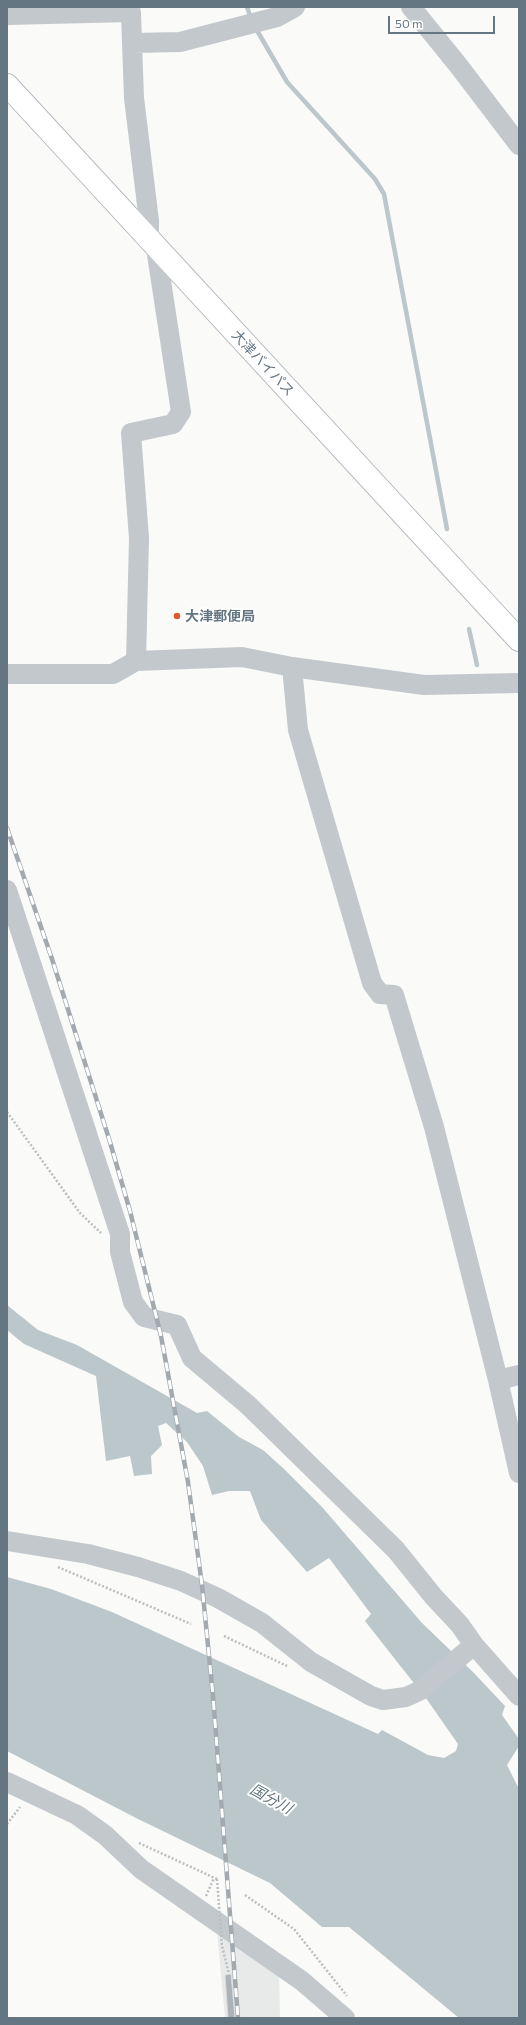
<!DOCTYPE html>
<meta charset="utf-8">
<style>
body{margin:0}
#map{position:relative;width:526px;height:2025px;overflow:hidden;background:#fafaf8;font-family:Commissioner,sans-serif}
canvas{display:block}
.frame{position:absolute;inset:0;border:8px solid #657683;pointer-events:none}
.scale{position:absolute;left:388px;top:16px;width:107px;height:18px;box-sizing:border-box;border:2px solid #657683;border-top:0;padding-left:5px;font-size:12px;line-height:14px;white-space:nowrap;color:#657683;-webkit-text-stroke:3px #fff;paint-order:stroke}
</style>
<div id="map">
<canvas width="526" height="2025"></canvas>
<div class="frame"></div>
<div class="scale">50 m</div>
</div>
<script>
const g = document.querySelector('canvas').getContext('2d');
g.lineJoin = 'round';
function paint(path, color) { g.fillStyle = color; g.fill(path, 'evenodd'); }
const shape = rows => new Path2D(rows.map(r => 'M' + r).join(''));
function trace(path, color, width, dash) { g.strokeStyle = color; g.lineWidth = width; g.lineCap = dash ? 'butt' : 'round'; g.setLineDash(dash || []); g.stroke(path); }
function label(font, color, halo, rows, align = 'center') {
  g.font = font + ' Commissioner,"Noto Sans JP",sans-serif'; g.lineWidth = 4; g.setLineDash([]); g.textBaseline = 'middle'; g.strokeStyle = halo; g.fillStyle = color; for (const [text, x, y, turn = 0] of rows) {
    g.save(); g.translate(x, y); g.rotate((+turn || 0) * Math.PI / 180); g.textAlign = isNaN(turn) ? turn : align; if (halo) g.strokeText(text, 0, 0); g.fillText(text, 0, 0); g.restore();
  }
}
const built = shape([
 [217,1931,279,1973,280,2018,225,2018]
]);
const water = shape([
 [7,1305,38,1330,77,1345,197,1413,207,1411,239,1437,263,1450,283,1468,322,1507,422,1623,473,1672,505,1706,502,1715,519,1739,519,1746,507,1765,519,1789,519,2018,459,2018,349,1927,322,1927,270,1883,136,1818,7,1751,7,1577,51,1589,112,1612,378,1734,382,1730,428,1755,444,1758,456,1751,458,1744,428,1701,365,1621,371,1614,329,1558,307,1572,261,1520,250,1491,229,1491,212,1495,203,1466,187,1442,166,1423,158,1426,162,1445,151,1456,152,1474,134,1476,130,1456,106,1461,96,1376,24,1344,7,1330]
]);
const stream = shape([
 [247,7,251,18],
 [255,27,287,82,375,179,384,194,447,529],
 [469,629,477,665]
]);
const building = shape([
 [231,1974,235,2018,228,2018,225,1975,231,1974]
]);
const path = shape([
 [7,1112,80,1213,101,1233],
 [58,1567,191,1624],
 [224,1636,287,1666],
 [7,1824,20,1807],
 [139,1843,217,1879],
 [245,1895,294,1929,347,1996],
 [206,1896,214,1878]
]);
const minor = shape([
 [411,7,458,65,519,145],
 [7,15,131,12,132,43,180,42,277,17,295,7],
 [132,43,134,98,149,221,149,240],
 [136,661,139,538,131,433,173,424,181,412,156,248],
 [292,667,298,730,372,983,380,994,394,995,434,1127,498,1380,519,1473],
 [7,674,113,674,136,661,242,657,292,667,424,685,519,683],
 [7,890,120,1234,120,1252,133,1302,144,1317,177,1325,192,1358,248,1405,396,1550,433,1596,460,1625,474,1645,519,1696],
 [498,1380,519,1375],
 [7,1541,88,1554,138,1567,181,1581,218,1598,262,1623,311,1662,371,1696,383,1700,406,1697,419,1691,474,1645],
 [7,1782,77,1815,105,1835,141,1869,302,1981,345,2018]
]);
const major = shape([
 [7,85,519,640]
]);
const rail = shape([
 [7,828,52,959,110,1142,130,1211,161,1336,188,1482,202,1585,213,1696,238,2018]
]);
const pathBridge = shape([
 [217,1879,222,1946,229,1974]
]);
const markers = [
 [177,616,4,"#e4572e"]
];
const streetNames = [
 ["大津バイパス",263,363,47]
];
const poiNames = [
 ["大津郵便局",185,616]
];
const waterNames = [
 ["国分川",271,1799,29]
];
paint(built, '#e8e9e9');
paint(water, '#bbc7cb');
trace(stream, '#bbc7cb', 4.5);
paint(building, '#aab3b9');
trace(building, '#dcdcda', 1);
trace(major, '#b5babe', 24);
trace(path, '#bbbfc2', 2.5, [2, 2]);
trace(minor, '#c3c8cc', 20);
trace(major, '#fff', 22);
trace(rail, '#a2aab0', 4.5);
trace(rail, '#fff', 3, [9]);
trace(pathBridge, '#bbbfc2', 2.5, [2, 2]);
for (const [x, y, r, color] of markers) { const dot = new Path2D(); dot.arc(x, y, r, 0, 2 * Math.PI); g.fillStyle = color; g.fill(dot); trace(dot, '#fff', 1.5); }
label('14px', '#657683', '#fff', streetNames);
label('bold 14px', '#657683', '#fff', poiNames, 'left');
label('italic 15px', '#60757c', '#fff', waterNames);
</script>
